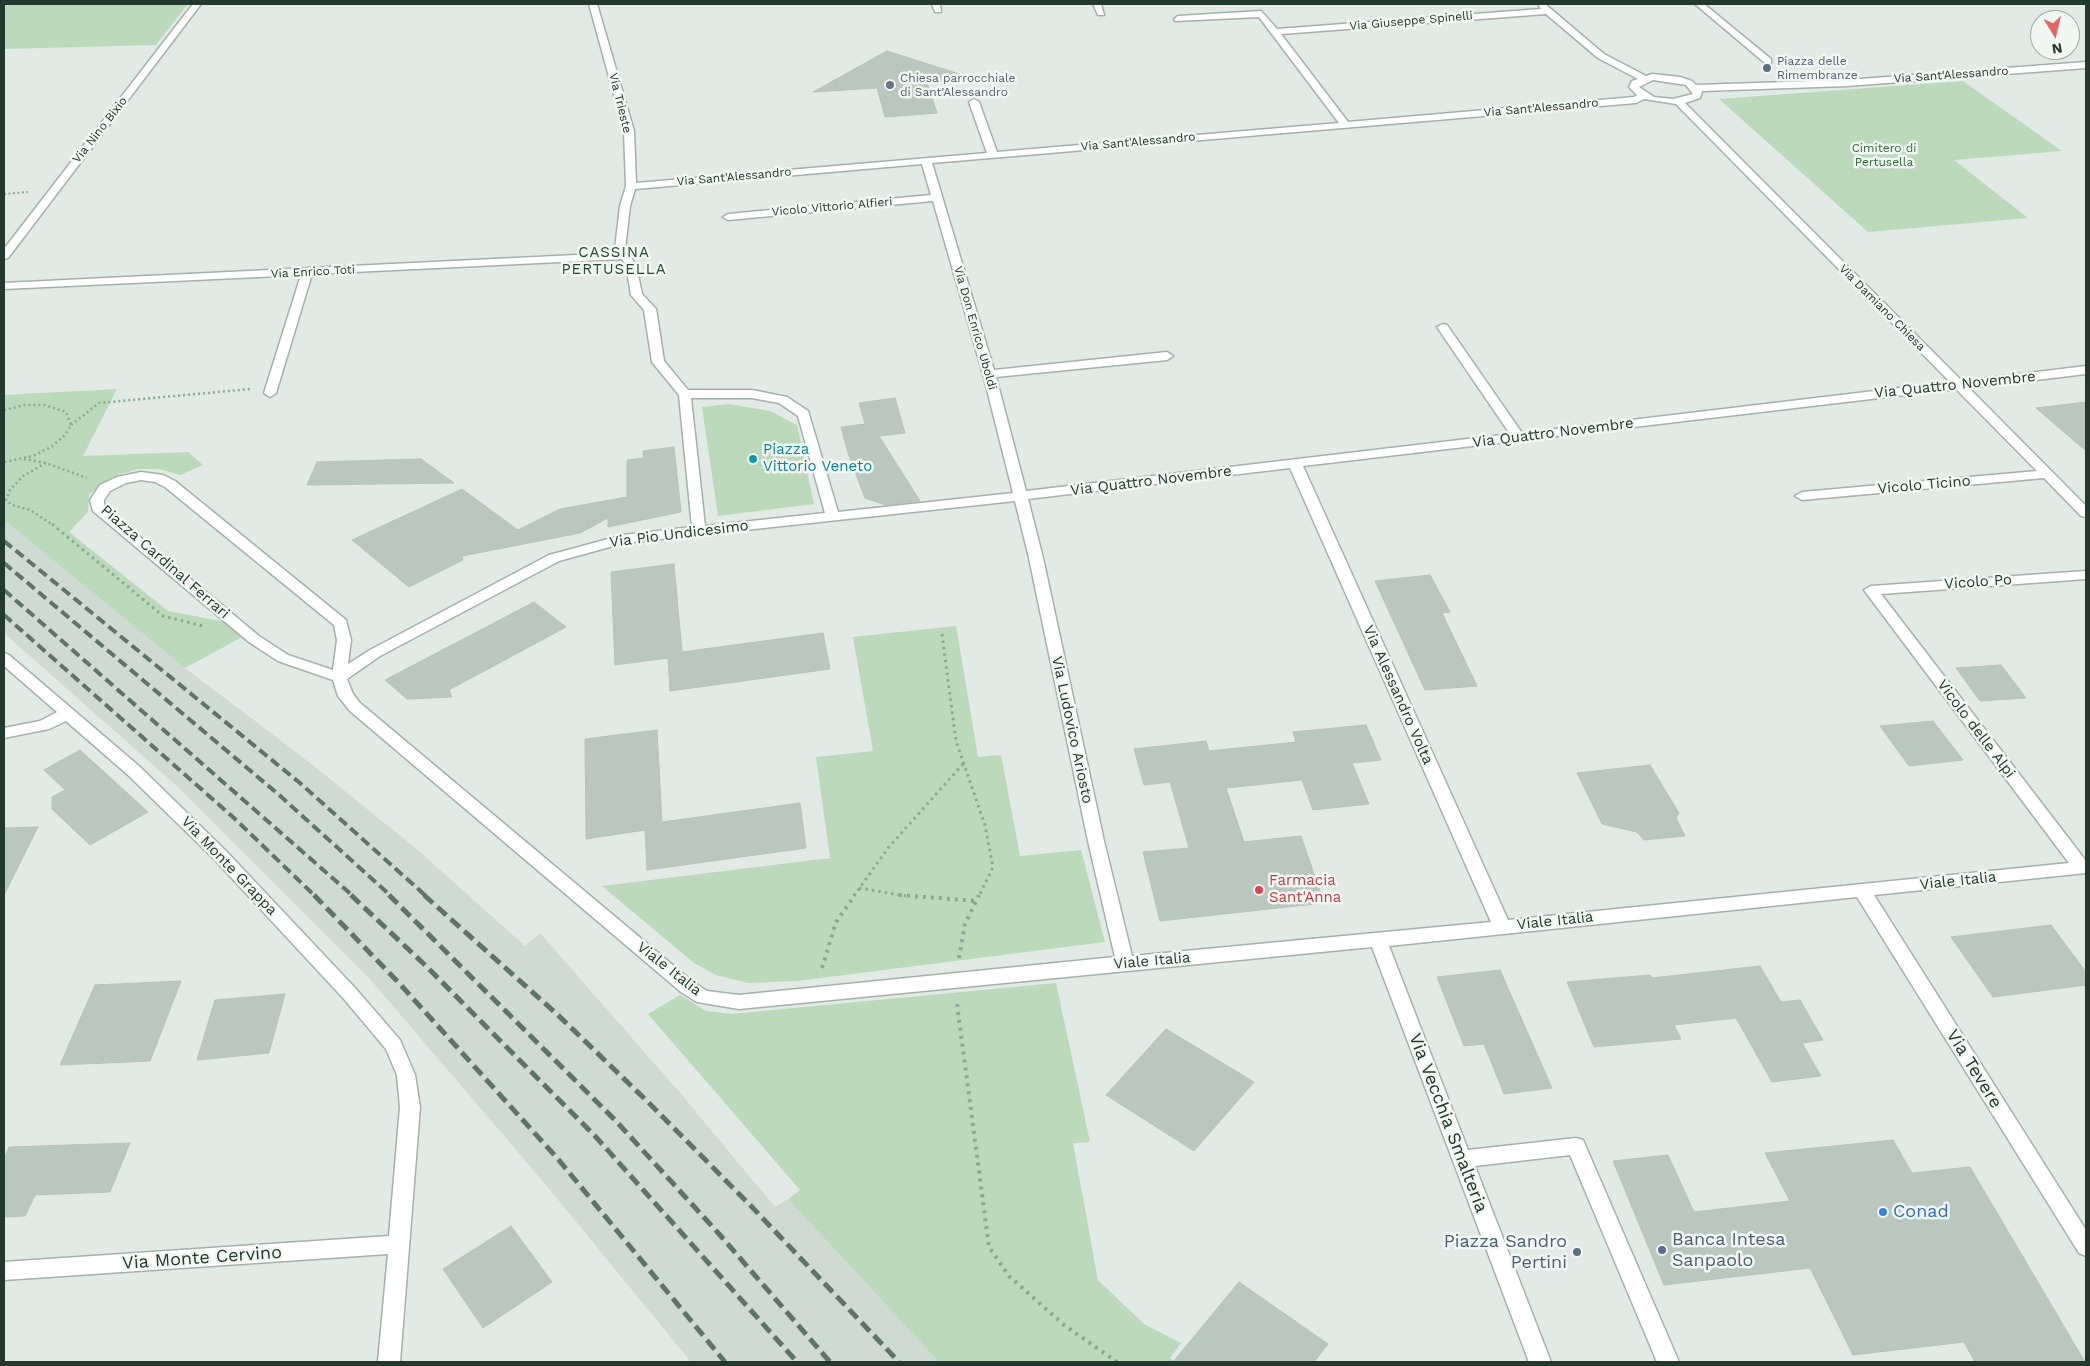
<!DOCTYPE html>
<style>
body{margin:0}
#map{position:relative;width:2090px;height:1366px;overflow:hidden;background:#e1eae4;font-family:"Work Sans",sans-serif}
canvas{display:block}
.frame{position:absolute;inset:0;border:5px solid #23392d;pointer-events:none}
.north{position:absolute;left:2030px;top:10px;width:50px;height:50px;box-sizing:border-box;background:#f1f7f2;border:1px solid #9faba3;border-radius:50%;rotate:171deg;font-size:14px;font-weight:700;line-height:20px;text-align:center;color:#23392d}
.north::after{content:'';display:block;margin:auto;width:18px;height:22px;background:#e36668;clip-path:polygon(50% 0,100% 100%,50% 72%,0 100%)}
</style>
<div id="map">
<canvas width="2090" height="1366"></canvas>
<div class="frame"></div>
<div class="north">N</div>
</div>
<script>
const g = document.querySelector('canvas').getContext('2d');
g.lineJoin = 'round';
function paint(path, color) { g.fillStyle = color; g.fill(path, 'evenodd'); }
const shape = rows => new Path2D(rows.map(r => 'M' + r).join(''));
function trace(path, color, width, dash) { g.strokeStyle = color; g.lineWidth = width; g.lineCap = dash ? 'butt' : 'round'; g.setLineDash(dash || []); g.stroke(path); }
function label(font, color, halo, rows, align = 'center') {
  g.font = font + ' "Work Sans",sans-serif'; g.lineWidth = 5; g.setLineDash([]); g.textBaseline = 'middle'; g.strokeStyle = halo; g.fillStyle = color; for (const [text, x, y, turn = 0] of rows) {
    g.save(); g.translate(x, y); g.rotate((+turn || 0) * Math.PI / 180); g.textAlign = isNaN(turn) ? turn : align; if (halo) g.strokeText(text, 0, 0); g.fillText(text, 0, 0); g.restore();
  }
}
const built = shape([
 [4,520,185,668,309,762,419,851,525,946,540,933,681,1094,775,1207,788,1199,939,1362,691,1362,546,1185,369,978,179,788,4,633]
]);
const green = shape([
 [4,4,188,4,156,45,4,49],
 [1963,81,2062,151,1954,160,2028,218,1868,232,1719,99],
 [117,389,83,456,188,452,203,465,180,475,159,469,138,469,118,475,89,494,88,512,69,532,168,611,225,622,244,636,185,668,4,520,4,395],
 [729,404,770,411,797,425,814,504,718,516,702,407],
 [956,626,978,757,1001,755,1020,856,1081,850,1105,942,797,981,748,983,716,975,694,963,602,886,830,858,816,757,873,751,853,637],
 [1056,983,1090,1142,1073,1143,1098,1280,1144,1324,1181,1343,1170,1358,1175,1362,939,1362,788,1199,800,1190,648,1014,680,995,706,1011,731,1014]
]);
const building = shape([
 [887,51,975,79,974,80,927,83,937,113,885,117,877,88,813,92,887,51],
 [895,398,905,433,879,436,920,501,886,505,865,498,848,453,841,427,865,424,859,403,895,398],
 [2086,402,2086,451,2036,408,2086,402],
 [674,447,681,512,608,527,608,518,580,533,462,556,463,560,409,587,352,540,462,489,518,530,560,509,627,497,627,460,644,458,643,451,674,447],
 [421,459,454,483,307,485,317,462,421,459],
 [674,564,682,652,823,633,830,669,670,691,668,658,615,665,611,572,674,564],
 [1430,575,1450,612,1442,613,1477,686,1425,690,1375,581,1430,575],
 [534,602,566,627,449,690,452,697,407,699,385,680,534,602],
 [2001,665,2026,698,1980,701,1956,668,2001,665],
 [1933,721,1963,760,1909,766,1880,726,1933,721],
 [1366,725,1381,760,1352,763,1369,804,1313,810,1302,780,1226,788,1244,842,1301,836,1324,903,1160,921,1143,852,1189,848,1170,782,1144,785,1134,749,1206,741,1209,751,1296,742,1293,732,1366,725],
 [657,730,662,822,800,803,806,848,647,870,645,830,586,839,585,739,657,730],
 [80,750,148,812,90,845,52,809,52,797,65,790,44,770,80,750],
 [1650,765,1679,813,1676,818,1685,836,1644,840,1637,832,1602,824,1577,773,1650,765],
 [38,827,4,895,4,828,38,827],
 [2051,925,2086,972,2086,985,1993,997,1951,937,2051,925],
 [1760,966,1781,1002,1800,1000,1823,1040,1802,1043,1821,1076,1772,1082,1736,1018,1674,1025,1681,1039,1594,1047,1567,982,1650,975,1652,978,1760,966],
 [1500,970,1552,1088,1504,1094,1484,1044,1464,1046,1437,977,1500,970],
 [181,981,150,1061,60,1065,95,985,181,981],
 [285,994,269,1053,197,1060,215,1000,285,994],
 [1166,1029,1254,1082,1194,1151,1106,1095,1166,1029],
 [1893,1140,1912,1173,1970,1167,2085,1362,1975,1362,1964,1342,1853,1355,1810,1268,1664,1285,1613,1161,1668,1155,1694,1212,1790,1201,1765,1153,1893,1140],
 [130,1143,110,1192,35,1195,25,1216,4,1217,4,1159,9,1147,130,1143],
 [511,1226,552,1282,483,1328,443,1269,511,1226],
 [1239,1282,1328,1344,1314,1362,1173,1362,1239,1282]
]);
const pathFar3 = shape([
 [4,194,28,192]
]);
const pathFar2 = shape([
 [4,410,25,405,45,405,66,412,71,425,65,435,51,447,33,456,4,462],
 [71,425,99,403,250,389],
 [24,459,46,463,87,478],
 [46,463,23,476,10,490,6,500,12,505,30,510,53,525]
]);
const pathFar1 = shape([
 [52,524,163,616,203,626],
 [942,634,956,741,985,825,993,867,979,896],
 [859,888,906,896],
 [854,896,888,848,963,764]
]);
const path = shape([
 [899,895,977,901],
 [959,958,965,924,979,895],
 [822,968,836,922,855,895],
 [957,1004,989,1247,1009,1276,1064,1325,1117,1362]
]);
const minor = shape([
 [193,4,201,4,8,258,4,259,4,249,193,4],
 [589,4,597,4,634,131,636,183,987,153,969,102,974,99,979,102,997,152,1339,123,1259,17,1175,21,1174,19,1178,16,1261,11,1277,29,1541,9,1538,4,1545,4,1604,54,1646,76,1652,74,1680,77,1692,81,1696,85,1847,80,2086,62,2086,68,1847,86,1702,91,1700,98,1685,103,1962,381,2086,366,2086,374,1969,388,2086,506,2086,517,2081,516,2044,478,1802,500,1795,496,1802,492,2037,471,1956,389,1303,466,1508,920,2069,863,1864,590,1871,586,2086,571,2086,579,1881,594,2086,861,2086,873,1874,895,2086,1230,2086,1256,2079,1253,1857,897,1389,946,1468,1150,1576,1138,1583,1140,1679,1362,1657,1362,1570,1155,1475,1166,1551,1362,1529,1362,1372,947,739,1009,697,1002,681,992,350,711,338,696,333,680,278,661,249,642,93,511,90,500,100,485,117,477,141,472,163,475,175,481,346,620,351,640,348,664,370,650,549,555,623,535,692,527,679,395,652,362,644,310,631,295,626,265,622,259,312,274,276,393,270,397,264,393,301,275,4,289,4,283,617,253,615,249,620,206,626,186,624,131,589,4],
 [1546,14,1598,58,1638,79,1632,81,1629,87,1637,95,1634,97,1348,122,1281,34,1546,14],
 [1653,80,1686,85,1693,94,1673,99,1654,97,1639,87,1653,80],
 [1644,99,1676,104,1950,382,1522,433,1447,325,1443,324,1437,327,1510,434,1026,491,996,377,1167,360,1173,356,1167,352,994,370,932,163,1636,103,1644,99],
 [922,164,931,195,728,214,723,217,728,220,933,201,983,374,1013,493,838,512,808,411,787,397,752,390,688,390,664,361,656,309,642,294,636,265,625,249,630,206,635,189,922,164],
 [691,398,752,398,779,403,798,416,825,513,705,526,691,398],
 [1290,468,1491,922,1132,956,1104,841,1043,558,1028,499,1290,468],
 [141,480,155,482,165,487,334,625,337,640,333,670,288,655,259,636,104,507,104,500,110,491,126,483,141,480],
 [1015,501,1029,558,1088,841,1115,957,739,995,707,991,693,982,360,703,353,694,347,679,380,656,559,561,624,543,1015,501],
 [932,4,940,4,941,12,935,12,932,4],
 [1093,4,1101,4,1104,15,1098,15,1093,4],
 [1695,4,1704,4,1771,59,1771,63,1765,63,1695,4],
 [4,653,9,655,140,767,226,851,356,989,400,1040,415,1075,420,1107,400,1362,378,1362,388,1254,4,1280,4,1262,389,1236,400,1107,397,1075,386,1049,344,999,214,859,128,775,66,721,49,729,4,738,4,728,40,721,57,712,4,666,4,653]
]);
const railFar1 = shape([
 [4,541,300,783,426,896],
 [4,563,278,794,391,896],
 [4,590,353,896],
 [4,615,234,818,315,896]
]);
const rail = shape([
 [314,895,399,983,558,1159,725,1362],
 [351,895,425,965,595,1136,797,1362],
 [389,895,616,1121,720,1235,830,1362],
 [424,895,558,1015,649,1103,752,1207,899,1362]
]);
const markers = [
 [1767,68,5,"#5c6f8a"],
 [890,85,5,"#6b7280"],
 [753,459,5,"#0f9aa8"],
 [1259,890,5,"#e0444e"],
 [1883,1212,5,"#3f7fe0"],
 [1662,1250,5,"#5c6f8a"],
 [1577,1252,5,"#5c6f8a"]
];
const farStreetnames = [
 ["Via Giuseppe Spinelli",1411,21,-5],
 ["Via Sant'Alessandro",1951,75,-4],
 ["Via Trieste",620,103,76],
 ["Via Sant'Alessandro",1541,108,-5],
 ["Via Nino Bixio",100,130,-52],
 ["Via Sant'Alessandro",1138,142,-5],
 ["Via Sant'Alessandro",734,177,-5],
 ["Vicolo Vittorio Alfieri",832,207,-5],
 ["Via Enrico Toti",313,272,-3],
 ["Via Damiano Chiesa",1882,308,45],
 ["Via Don Enrico Uboldi",975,328,74]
];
const farServicenames = [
 ["Piazza delle",1777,61],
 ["Rimembranze",1777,75]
];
const farWorshipnames = [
 ["Chiesa parrocchiale",900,78],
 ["di Sant'Alessandro",900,92]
];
const farParknames = [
 ["Cimitero di",1884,148],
 ["Pertusella",1884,162]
];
const farQuarternames = [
 ["CASSINA",614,253],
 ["PERTUSELLA",614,270]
];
const streetNames = [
 ["Via Quattro Novembre",1955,385,-6],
 ["Via Quattro Novembre",1553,433,-7],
 ["Via Quattro Novembre",1151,481,-7],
 ["Vicolo Ticino",1924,485,-5],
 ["Via Pio Undicesimo",679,534,-7],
 ["Piazza Cardinal Ferrari",165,562,41],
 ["Vicolo Po",1978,582,-4],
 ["Via Alessandro Volta",1398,695,66],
 ["Vicolo delle Alpi",1976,729,53],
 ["Via Ludovico Ariosto",1072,730,78],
 ["Via Monte Grappa",229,866,46],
 ["Viale Italia",1958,881,-6],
 ["Viale Italia",1555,921,-6],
 ["Viale Italia",1152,961,-5],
 ["Viale Italia",669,969,38]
];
const cultureNames = [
 ["Piazza",763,450],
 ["Vittorio Veneto",763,467]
];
const healthNames = [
 ["Farmacia",1269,881],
 ["Sant'Anna",1269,898]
];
const nearStreetnames = [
 ["Via Tevere",1974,1069,58],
 ["Via Vecchia Smalteria",1448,1123,69],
 ["Via Monte Cervino",202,1258,-4]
];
const nearShopnames = [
 ["Conad",1893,1212]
];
const nearServicenames = [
 ["Banca Intesa",1672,1240],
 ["Sanpaolo",1672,1261],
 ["Piazza Sandro",1567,1242,"right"],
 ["Pertini",1567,1263,"right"]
];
paint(built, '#cfdad2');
paint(green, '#bcd9bc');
paint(building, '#bac7bf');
trace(building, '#b4c3b9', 1);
trace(minor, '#a4b1a9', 3);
trace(pathFar3, '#85aa95', 2, [2, 2.5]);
trace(pathFar2, '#85aa95', 2.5, [2, 3]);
trace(pathFar1, '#85aa95', 3, [2.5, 4]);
trace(path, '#85aa95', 4, [3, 5]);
paint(minor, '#fff');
trace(railFar1, '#5e7468', 4, [10, 5]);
trace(rail, '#5e7468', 5, [12, 6]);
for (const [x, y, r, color] of markers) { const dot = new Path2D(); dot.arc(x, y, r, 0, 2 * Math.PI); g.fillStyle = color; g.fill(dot); trace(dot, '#f1f7f2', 2); }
label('12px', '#23392d', '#f1f7f2', farStreetnames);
label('12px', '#4e5e75', '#f1f7f2', farServicenames, 'left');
label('12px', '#5b616d', '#f1f7f2', farWorshipnames, 'left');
label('12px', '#326b39', '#f1f7f2', farParknames);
g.letterSpacing = '1px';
label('15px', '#224835', '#f1f7f2', farQuarternames);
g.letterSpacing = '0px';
label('15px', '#23392d', '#f1f7f2', streetNames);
label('15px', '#0d838f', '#f1f7f2', cultureNames, 'left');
label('15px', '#be3a42', '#f1f7f2', healthNames, 'left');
label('18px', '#23392d', '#f1f7f2', nearStreetnames);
label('18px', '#366cbe', '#f1f7f2', nearShopnames, 'left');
label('18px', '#4e5e75', '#f1f7f2', nearServicenames, 'left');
</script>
